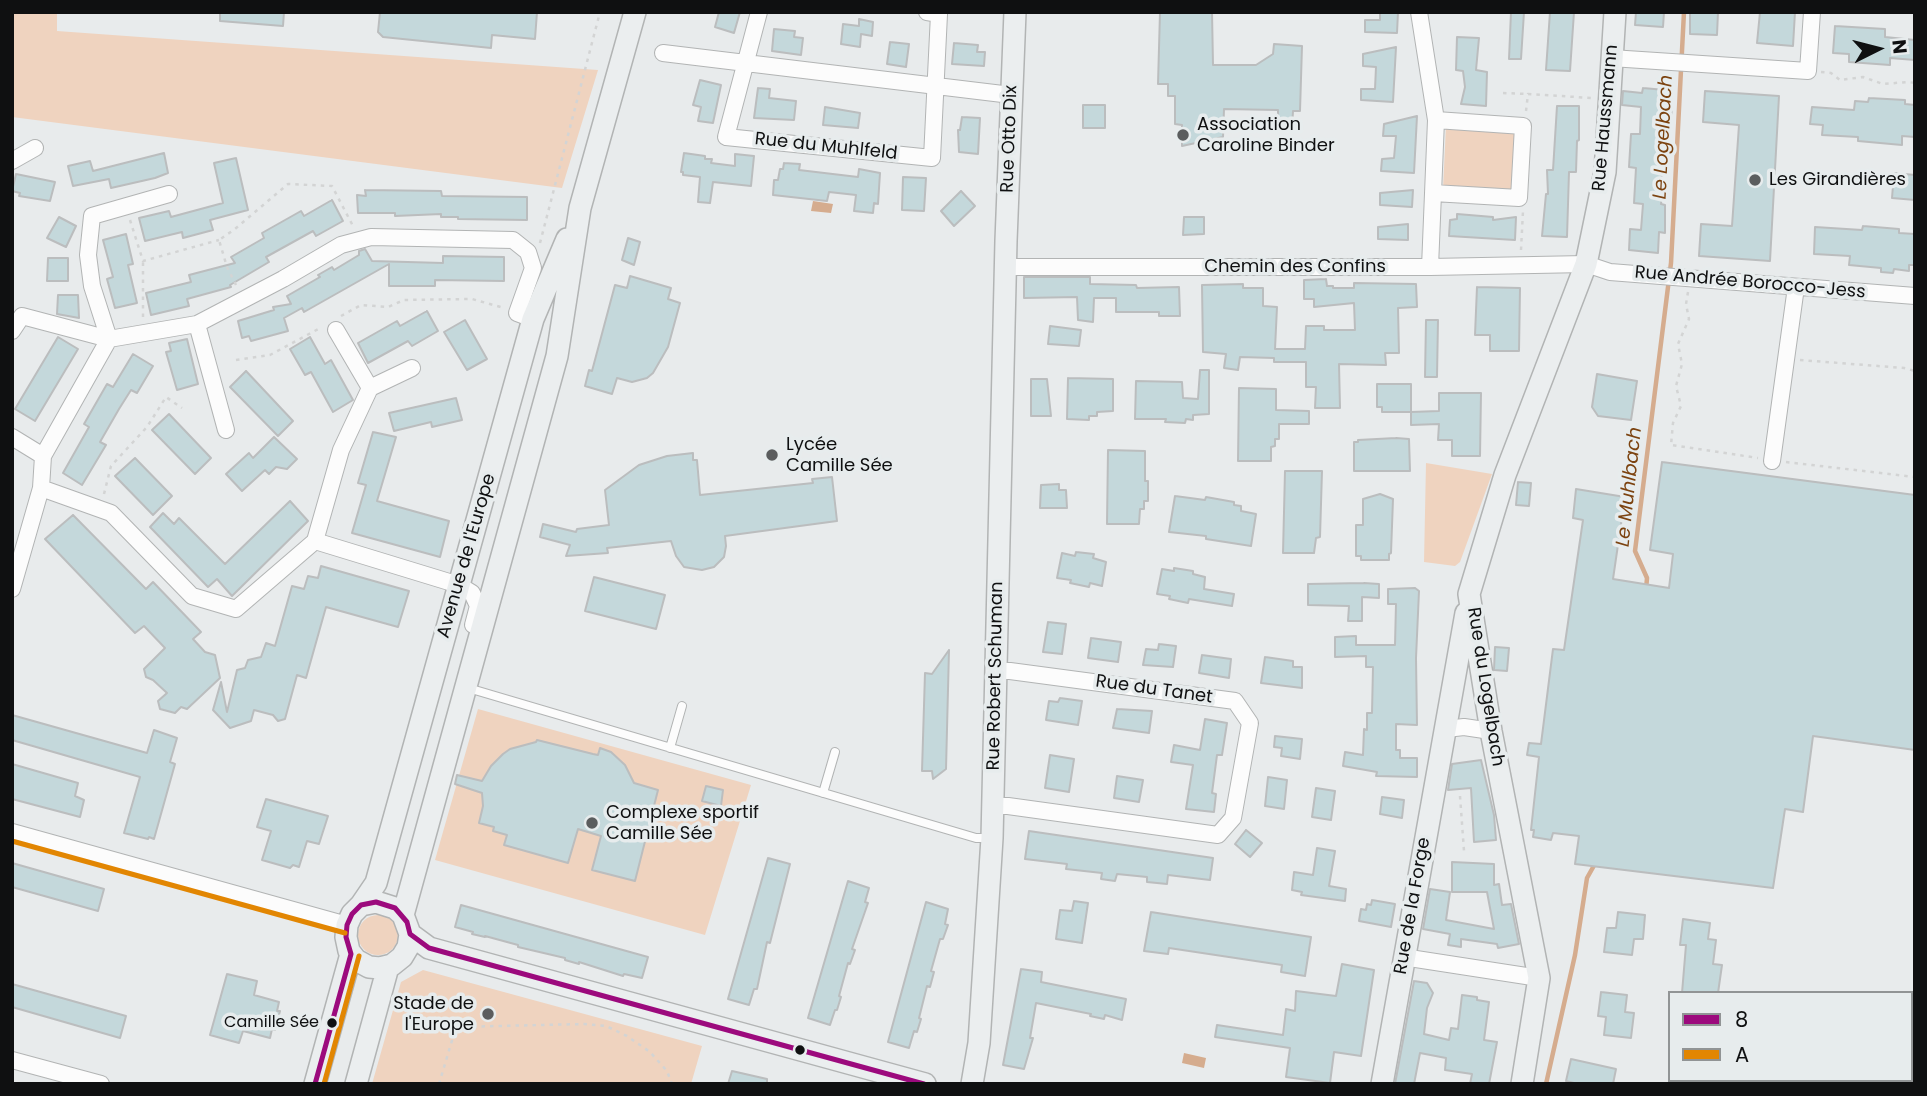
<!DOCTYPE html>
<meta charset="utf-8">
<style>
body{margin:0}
#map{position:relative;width:1927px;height:1096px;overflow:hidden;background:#e8ebec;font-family:Poppins,sans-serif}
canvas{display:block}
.frame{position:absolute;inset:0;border:14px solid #0f1011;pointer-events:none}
.legend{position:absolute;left:1668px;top:991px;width:245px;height:91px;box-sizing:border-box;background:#e7eced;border:2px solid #919495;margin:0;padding:9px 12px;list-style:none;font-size:21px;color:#0f1011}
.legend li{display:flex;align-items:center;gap:14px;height:35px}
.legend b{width:35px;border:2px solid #919495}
.north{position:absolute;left:1843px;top:14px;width:70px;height:70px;-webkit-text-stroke:5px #e7eced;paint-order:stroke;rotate:84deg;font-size:19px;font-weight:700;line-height:28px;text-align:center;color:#0f1011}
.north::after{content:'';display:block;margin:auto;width:24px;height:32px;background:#0f1011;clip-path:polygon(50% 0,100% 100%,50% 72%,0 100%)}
</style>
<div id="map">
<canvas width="1927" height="1096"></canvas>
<div class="frame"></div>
<ul class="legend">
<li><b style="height:9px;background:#9c0a7d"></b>8</li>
<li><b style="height:9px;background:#e28602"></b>A</li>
</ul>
<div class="north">N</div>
</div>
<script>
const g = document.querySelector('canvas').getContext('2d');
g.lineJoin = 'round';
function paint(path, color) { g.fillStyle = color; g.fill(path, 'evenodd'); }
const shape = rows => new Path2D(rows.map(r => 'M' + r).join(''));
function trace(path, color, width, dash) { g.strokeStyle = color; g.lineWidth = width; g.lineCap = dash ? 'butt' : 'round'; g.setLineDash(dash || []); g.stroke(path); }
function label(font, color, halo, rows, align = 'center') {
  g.font = font + ' Poppins,sans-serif'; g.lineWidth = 7; g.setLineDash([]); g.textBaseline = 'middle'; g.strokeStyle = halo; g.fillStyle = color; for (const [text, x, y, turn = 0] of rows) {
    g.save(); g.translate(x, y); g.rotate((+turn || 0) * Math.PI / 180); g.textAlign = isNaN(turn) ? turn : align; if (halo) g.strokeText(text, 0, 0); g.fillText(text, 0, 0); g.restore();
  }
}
const green = shape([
 [12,12,57,12,57,31,598,70,562,188,12,117],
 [1446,126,1516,130,1512,194,1443,190],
 [1426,463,1492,474,1460,562,1455,566,1424,562],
 [478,709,751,785,705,935,435,860],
 '358 935a20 20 0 1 1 40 0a20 20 0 1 1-40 0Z',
 [423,970,702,1046,691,1084,372,1084,401,982]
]);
const water = shape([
 [813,201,833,204,831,213,811,211],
 [1184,1053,1206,1058,1204,1068,1182,1063]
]);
const stream = shape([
 [1646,590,1647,578,1635,551,1671,263,1684,12],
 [1546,1084,1575,955,1587,878,1596,862]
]);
const building = shape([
 [220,12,284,12,283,26,220,21,220,12],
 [380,12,537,12,535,39,492,35,491,48,383,37,378,32,380,12],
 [719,12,740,12,734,33,715,27,719,12],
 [1160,12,1212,12,1213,65,1256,65,1273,54,1274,44,1302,46,1300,111,1293,111,1292,128,1278,128,1278,110,1224,109,1223,137,1182,146,1182,125,1175,124,1175,96,1168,96,1168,84,1158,84,1160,12],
 [1380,12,1398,12,1397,33,1365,32,1365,20,1380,20,1380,12],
 [1511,12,1524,12,1521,59,1509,59,1511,12],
 [1550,12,1574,12,1570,71,1546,70,1550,12],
 [1636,12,1664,12,1663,27,1635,25,1636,12],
 [1690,12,1718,12,1717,35,1690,34,1690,12],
 [1760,12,1795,12,1793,46,1757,43,1760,12],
 [859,19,873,22,872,36,861,34,860,47,841,44,843,24,859,26,859,19],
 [1835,26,1885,29,1885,37,1915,40,1915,60,1890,58,1890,65,1849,62,1849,54,1833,53,1835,26],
 [774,29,795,31,794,37,803,38,801,55,772,51,774,29],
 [1457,37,1479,38,1476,70,1487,72,1486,106,1461,104,1465,87,1463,71,1456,70,1457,37],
 [890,42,909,44,906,67,887,64,890,42],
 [954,43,978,45,977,52,985,52,984,66,952,64,954,43],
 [1396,47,1393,102,1361,100,1361,89,1375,89,1376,67,1363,66,1363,54,1396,47],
 [700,80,721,85,713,123,698,121,701,107,693,105,700,80],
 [758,88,770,89,769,98,796,101,794,120,754,118,758,88],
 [1643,88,1665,90,1664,102,1672,103,1671,121,1665,121,1661,184,1663,185,1661,204,1665,205,1665,233,1659,232,1658,253,1629,250,1630,229,1641,230,1643,204,1634,203,1636,168,1629,167,1631,134,1640,134,1641,107,1622,105,1623,91,1642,93,1643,88],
 [1705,91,1779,96,1770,261,1699,256,1701,224,1732,226,1739,125,1703,122,1705,91],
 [1869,98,1905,100,1905,104,1915,105,1915,137,1902,136,1902,145,1858,141,1858,137,1822,135,1823,125,1810,124,1812,107,1854,110,1855,101,1868,102,1869,98],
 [1083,105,1105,105,1105,128,1083,128,1083,105],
 [1557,106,1579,106,1579,140,1577,141,1576,172,1569,172,1567,237,1542,236,1546,194,1548,194,1547,170,1553,170,1557,106],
 [825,107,860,113,858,128,823,125,825,107],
 [1417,116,1414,173,1381,171,1382,159,1394,158,1396,136,1383,136,1384,124,1417,116],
 [962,117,980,118,978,154,959,152,958,130,960,130,962,117],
 [164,153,168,173,155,178,111,188,109,179,73,186,68,166,90,161,93,171,164,153],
 [684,153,705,156,705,159,712,159,711,163,735,166,735,154,754,156,751,186,713,182,710,203,698,202,700,177,683,175,683,172,681,172,684,153],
 [236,158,248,210,210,220,213,230,183,238,182,232,145,241,139,218,169,211,171,217,223,203,214,163,236,158],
 [784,163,800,164,799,170,858,177,859,169,880,173,878,204,874,203,873,213,854,211,856,195,829,192,827,201,773,195,774,180,778,180,780,169,783,169,784,163],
 [1894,173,1915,175,1915,200,1892,198,1894,173],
 [16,174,55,182,50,201,19,196,20,193,12,191,16,174],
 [903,177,926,178,924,211,902,210,903,177],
 [365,190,441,191,442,196,527,197,527,220,458,219,458,217,441,217,441,214,395,216,395,213,358,213,357,195,366,196,365,190],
 [1413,190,1412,207,1380,205,1380,193,1413,190],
 [961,191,975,206,954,226,941,211,961,191],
 [332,200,343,221,316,236,313,231,266,257,269,262,230,285,231,287,187,299,189,306,151,315,146,293,191,282,189,275,235,263,231,257,264,238,262,233,301,211,304,216,332,200],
 [1457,214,1493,217,1493,220,1516,217,1515,240,1449,236,1450,220,1457,219,1457,214],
 [59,217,76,226,66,247,47,238,59,217],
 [1184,217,1204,217,1204,234,1183,235,1184,217],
 [1408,224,1408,240,1378,239,1378,227,1408,224],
 [1863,226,1899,229,1899,233,1915,234,1915,265,1909,265,1909,271,1894,269,1893,273,1881,272,1881,268,1849,265,1850,256,1814,254,1815,227,1862,230,1863,226],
 [126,234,133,264,128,265,137,303,115,308,107,279,113,277,103,240,126,234],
 [628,238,640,242,634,265,622,260,628,238],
 [365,249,372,261,443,263,443,256,504,257,504,281,435,280,435,286,389,286,389,264,304,312,302,308,284,318,288,331,251,341,249,336,242,338,238,321,274,310,273,307,291,304,287,296,320,277,318,275,332,267,334,270,359,255,359,251,365,249],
 [48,258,68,258,68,281,47,281,48,258],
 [630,276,671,288,668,299,680,303,668,347,653,373,647,378,632,382,617,378,612,394,585,386,589,370,592,371,615,285,627,288,630,276],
 [1024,277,1090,277,1090,284,1136,285,1137,288,1179,287,1180,316,1159,316,1159,312,1116,312,1116,298,1094,298,1093,322,1078,320,1077,297,1024,298,1024,277],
 [1326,279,1327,286,1333,286,1333,288,1354,288,1354,283,1416,284,1417,307,1398,308,1399,353,1385,353,1386,365,1339,364,1340,408,1315,408,1316,387,1306,387,1306,362,1274,362,1274,358,1240,357,1238,370,1224,368,1226,354,1203,352,1202,285,1243,284,1243,288,1263,288,1263,306,1277,307,1275,349,1305,349,1306,326,1324,326,1324,330,1355,330,1354,303,1314,307,1314,299,1304,299,1304,280,1326,279],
 [1477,287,1520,288,1519,351,1490,351,1490,335,1475,335,1477,287],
 [58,295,78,295,79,318,57,314,58,295],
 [427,311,438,331,412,346,408,341,368,363,358,343,397,321,400,326,427,311],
 [465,320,487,359,467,370,444,332,465,320],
 [1426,320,1438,320,1437,377,1425,377,1426,320],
 [1050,326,1081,330,1079,346,1048,344,1050,326],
 [58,337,78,349,35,421,15,409,58,337],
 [310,337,325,364,331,360,353,400,333,412,311,372,305,375,290,349,310,337],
 [187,339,198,384,177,390,166,352,171,351,169,343,187,339],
 [133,354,153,366,137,393,131,390,119,409,100,442,106,445,82,485,63,473,89,427,84,424,107,384,113,387,133,354],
 [1200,370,1209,370,1209,414,1193,415,1193,420,1186,419,1185,423,1165,422,1166,419,1135,419,1136,381,1182,382,1183,398,1198,399,1200,370],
 [246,371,293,421,278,436,230,387,246,371],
 [1597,374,1637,381,1631,420,1598,416,1592,407,1597,374],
 [1068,378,1113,379,1113,411,1097,412,1097,416,1089,416,1089,420,1067,419,1068,378],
 [1031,379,1047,379,1051,416,1031,416,1031,379],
 [1377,384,1411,384,1411,412,1382,412,1382,407,1377,407,1377,384],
 [1239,388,1276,389,1276,410,1309,411,1309,424,1279,424,1279,439,1275,439,1275,446,1271,447,1271,461,1238,461,1239,388],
 [1439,393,1481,393,1480,456,1452,456,1452,440,1438,440,1439,424,1411,425,1411,412,1439,411,1439,393],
 [456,398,462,420,432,427,431,422,394,431,389,413,456,398],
 [169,414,211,458,195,474,152,430,169,414],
 [373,432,396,437,377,501,449,521,440,557,352,533,366,485,358,483,373,432],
 [274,437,297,459,287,469,276,467,269,474,265,470,242,491,226,474,249,453,253,458,274,437],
 [1396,438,1409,439,1410,471,1354,471,1354,442,1358,442,1358,440,1396,438],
 [1108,450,1145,451,1145,481,1148,481,1148,501,1144,501,1144,509,1140,509,1139,524,1107,524,1108,450],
 [693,453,693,460,697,460,700,495,813,483,812,479,832,477,837,521,725,536,726,546,724,557,714,567,702,570,684,567,676,556,671,541,607,548,608,553,566,556,570,545,540,537,543,524,576,532,577,529,609,525,605,490,639,465,667,456,693,453],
 [135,458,172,496,153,515,115,476,135,458],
 [1662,462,1915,495,1915,750,1813,736,1803,812,1785,809,1773,888,1575,864,1579,836,1553,833,1551,840,1533,837,1534,830,1531,830,1539,757,1527,755,1529,743,1541,744,1553,649,1564,650,1583,520,1573,518,1576,489,1625,497,1613,579,1669,588,1673,554,1650,550,1662,462],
 [1285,471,1322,471,1320,537,1316,538,1314,553,1283,553,1285,471],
 [1518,482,1531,483,1529,506,1516,505,1518,482],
 [1059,484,1059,490,1066,490,1067,508,1040,508,1041,485,1059,484],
 [1380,494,1393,499,1391,553,1389,554,1389,560,1361,560,1361,556,1356,556,1356,525,1363,525,1363,499,1380,494],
 [1175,496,1205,500,1206,497,1234,502,1234,505,1241,506,1241,511,1256,514,1251,546,1206,539,1206,536,1169,532,1175,496],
 [290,501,308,521,232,596,217,579,208,587,150,527,163,513,174,524,179,518,225,564,290,501],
 [73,515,146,589,153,582,201,632,193,639,205,652,215,655,220,678,187,709,181,707,175,713,160,709,158,701,167,693,153,680,146,677,144,669,165,648,144,626,135,633,45,539,73,515],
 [1076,552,1094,554,1093,558,1106,562,1102,586,1090,583,1089,587,1070,583,1071,580,1057,578,1062,553,1075,556,1076,552],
 [321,566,409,591,398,627,326,607,306,678,297,675,285,719,278,721,273,715,254,710,251,721,230,728,213,710,221,682,227,712,237,670,245,668,248,660,261,657,266,643,275,646,292,586,304,589,308,576,318,578,321,566],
 [1174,568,1193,571,1193,574,1205,577,1204,589,1234,594,1232,606,1189,599,1188,603,1169,599,1170,596,1157,594,1162,569,1174,571,1174,568],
 [594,577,665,595,656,629,585,611,594,577],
 [1364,583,1379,584,1379,598,1362,597,1362,621,1348,621,1349,606,1308,605,1308,584,1364,583],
 [1415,588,1419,591,1416,658,1417,725,1396,724,1396,750,1400,750,1400,758,1417,758,1417,777,1376,776,1377,772,1343,766,1345,752,1363,755,1364,729,1367,730,1367,713,1372,713,1373,667,1366,667,1366,656,1335,657,1335,637,1356,636,1356,645,1395,645,1396,604,1388,604,1388,589,1415,588],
 [1048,622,1066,624,1062,654,1043,652,1048,622],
 [1091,638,1121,642,1118,662,1088,658,1091,638],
 [1159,644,1176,646,1173,667,1143,665,1146,649,1158,650,1159,644],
 [1495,647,1509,648,1507,671,1494,670,1495,647],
 [949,650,946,769,933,779,932,771,922,771,925,673,932,674,949,650],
 [1202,655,1231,659,1229,678,1199,673,1202,655],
 [1265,657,1293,661,1293,667,1302,667,1302,688,1261,683,1265,657],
 [1060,698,1082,701,1078,725,1046,720,1049,701,1058,702,1060,698],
 [1117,709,1152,711,1149,733,1113,728,1117,709],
 [12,715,147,753,154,730,177,738,170,762,175,764,154,839,149,837,148,839,124,833,140,777,12,740,12,715],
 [1205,719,1227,723,1222,755,1217,755,1212,793,1216,794,1214,812,1186,809,1193,765,1171,762,1174,745,1200,750,1205,719],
 [1275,736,1302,739,1300,759,1281,756,1282,748,1274,747,1275,736],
 [537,740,593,754,598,755,600,748,611,752,625,765,634,783,658,790,635,881,592,870,601,836,578,829,568,863,504,845,507,835,493,831,494,827,479,823,483,806,482,793,455,784,457,775,482,781,491,766,503,754,510,749,536,742,537,740],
 [1050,755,1074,759,1069,792,1045,788,1050,755],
 [1481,760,1494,815,1496,840,1474,842,1471,788,1448,790,1452,764,1481,760],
 [12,764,78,783,75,796,84,800,80,817,12,799,12,764],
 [1117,776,1143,780,1139,802,1114,798,1117,776],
 [1268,777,1287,780,1284,809,1265,806,1268,777],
 [706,786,723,790,721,806,702,801,706,786],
 [1316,788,1335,791,1331,820,1312,817,1316,788],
 [1382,797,1404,800,1402,818,1380,814,1382,797],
 [266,799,328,816,319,844,307,841,299,867,293,865,290,868,262,860,271,831,257,827,266,799],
 [1246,830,1262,843,1250,857,1235,844,1246,830],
 [1029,831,1213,858,1210,880,1168,875,1167,884,1147,882,1147,877,1117,874,1115,881,1101,879,1102,873,1066,869,1067,864,1025,859,1029,831],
 [1317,848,1335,851,1329,886,1346,889,1345,901,1301,895,1302,892,1292,890,1294,872,1313,875,1317,848],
 [768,858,790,864,770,943,767,942,757,989,754,989,749,1005,728,999,768,858],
 [1452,862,1494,864,1494,885,1499,884,1502,905,1511,904,1519,944,1498,948,1497,944,1461,939,1461,947,1448,945,1450,934,1423,929,1430,889,1450,892,1446,920,1494,929,1487,892,1452,892,1452,862],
 [12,863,104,889,98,911,12,887,12,863],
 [848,881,869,888,865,902,868,903,852,949,855,950,850,964,848,963,839,996,841,997,837,1010,835,1010,830,1025,808,1018,848,881],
 [1372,900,1395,904,1391,927,1359,921,1361,909,1366,910,1367,904,1371,905,1372,900],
 [1074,901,1088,903,1082,943,1056,939,1060,910,1072,911,1074,901],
 [926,902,948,909,945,924,948,925,943,939,940,939,931,971,934,972,930,987,927,986,919,1018,921,1019,917,1032,914,1031,909,1048,888,1042,926,902],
 [461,905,648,957,642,978,624,974,623,976,579,962,579,964,565,960,565,958,518,947,518,945,485,936,485,937,472,934,473,932,455,927,461,905],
 [1151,912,1311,937,1305,976,1281,972,1282,965,1169,948,1168,954,1144,951,1151,912],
 [1618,912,1645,915,1643,939,1634,939,1632,955,1604,952,1607,928,1616,928,1618,912],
 [1683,919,1710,923,1708,939,1716,940,1713,964,1722,965,1718,993,1682,993,1686,945,1680,945,1683,919],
 [1342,964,1374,970,1361,1056,1334,1052,1330,1083,1286,1077,1290,1048,1215,1037,1217,1025,1283,1035,1286,1009,1295,1011,1296,991,1336,996,1342,964],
 [1021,969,1042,972,1041,982,1126,999,1122,1020,1105,1015,1104,1019,1090,1016,1091,1014,1036,1003,1030,1038,1033,1038,1024,1069,1003,1065,1021,969],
 [227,974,257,981,254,995,279,1002,277,1011,280,1011,275,1030,272,1029,270,1038,243,1031,239,1043,210,1035,227,974],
 [1414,981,1427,983,1433,993,1427,1008,1424,1034,1449,1040,1451,1028,1458,1029,1462,995,1477,997,1477,1000,1489,1002,1484,1040,1497,1042,1489,1084,1470,1084,1472,1074,1445,1070,1446,1058,1420,1053,1414,1084,1395,1084,1414,981],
 [12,984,126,1016,120,1038,12,1007,12,984],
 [1601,992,1627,995,1625,1012,1634,1013,1631,1038,1604,1035,1606,1017,1598,1016,1601,992],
 [1571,1059,1616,1069,1613,1084,1578,1084,1566,1081,1571,1059],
 [732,1071,767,1079,767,1084,728,1084,732,1071]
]);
const path = shape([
 [1821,72,1831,73,1840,80,1863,77,1883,84,1908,82,1915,83],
 [1503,93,1528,94],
 [1526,111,1528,94,1592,98],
 [130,220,143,261,219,240],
 [540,243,600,12],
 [1521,250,1523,211],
 [236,285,227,267,219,240,235,229,288,184,332,186,354,228],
 [1688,292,1686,304,1689,319,1678,344,1682,364,1676,386,1681,406,1673,423,1671,445,1758,458],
 [341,316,361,305,388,307,404,300,472,299,504,308],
 [143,317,143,261],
 [236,360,270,355,322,327],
 [1800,360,1904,368,1915,371],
 [1786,462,1915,477],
 [104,494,111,466,147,427,166,397,182,408],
 [1460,796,1464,851],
 [439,1084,456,1027,584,1024,606,1026,627,1036,650,1052,667,1071,672,1084]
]);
const lane = shape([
 [468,688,976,838,989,838],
 [670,748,682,706],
 [823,793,835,752]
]);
const street = shape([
 [759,12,726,137,932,158,939,14,927,12],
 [1419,12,1436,120,1430,267],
 [663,53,1011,95],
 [1611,58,1808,71,1812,12],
 [12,161,35,148],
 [1433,193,1519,198,1523,126,1436,120],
 [1005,267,1430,267,1586,264,1610,272,1915,296],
 [197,324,226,430],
 [336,330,370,388],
 [12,331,22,316,109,339,197,324,283,279,341,245,371,237,513,240,528,252,533,268,517,313,533,319],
 [109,339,92,286,88,255,92,216,169,194],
 [12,437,43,456],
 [1772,461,1796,287],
 [41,488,111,513,192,596,236,609,315,541,459,585,472,593,478,606,473,625],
 [315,541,341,450,370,388,412,368],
 [12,589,41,488,43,456,109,339],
 [1446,729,1464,727,1491,731],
 [993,806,1008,806,1218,835,1233,818,1250,723,1235,701,1010,671,996,671],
 [12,832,347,925],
 [1403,957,1539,978],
 [12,1060,101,1084]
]);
const secondary = shape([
 [376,902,395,908,403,915,410,934,408,947,402,957,392,965,380,968,369,967,356,960,349,951,346,937,347,925,352,914,361,905,376,902],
 [361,905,376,883,533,319,567,239],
 [403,915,557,356,580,208,635,12],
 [410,934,429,948,925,1084],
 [315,1084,351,954],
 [356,1084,388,967],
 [972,1084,979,1043,992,838,1006,241,1015,12],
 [1382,1084,1466,613],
 [1522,1084,1539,978,1491,731,1469,594,1505,475,1586,264,1605,172,1615,12]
]);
const bus1 = shape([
 [315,1084,351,954,346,937,347,925,352,914,361,905,376,902,395,908,407,922,410,934,429,948,924,1084]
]);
const bus2 = shape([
 [12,841,345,933],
 [324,1084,359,956]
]);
const markers = [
 [1183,135,7,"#5b5d5e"],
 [1755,180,7,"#5b5d5e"],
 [772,455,7,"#5b5d5e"],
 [592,823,7,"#5b5d5e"],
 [488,1014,7,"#5b5d5e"],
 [332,1023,6,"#0f1011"],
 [800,1050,6,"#0f1011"]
];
const busNames = [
 ["Camille Sée",319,1023]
];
const streetNames = [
 ["Rue Haussmann",1606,118,-85],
 ["Rue Otto Dix",1010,139,-88],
 ["Rue du Muhlfeld",826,147,6],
 ["Chemin des Confins",1295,267],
 ["Rue Andrée Borocco-Jess",1750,283,5],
 ["Avenue de l'Europe",467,556,-74],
 ["Rue Robert Schuman",996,676,-89],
 ["Rue du Logelbach",1485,687,81],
 ["Rue du Tanet",1154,690,8],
 ["Rue de la Forge",1413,906,-80]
];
const poiNames = [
 ["Association",1197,125],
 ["Caroline Binder",1197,146],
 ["Les Girandières",1769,180],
 ["Lycée",786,445],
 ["Camille Sée",786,466],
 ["Complexe sportif",606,813],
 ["Camille Sée",606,834],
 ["Stade de",474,1004,"right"],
 ["l'Europe",474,1025,"right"]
];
const waterNames = [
 ["Le Logelbach",1664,137,-87],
 ["Le Muhlbach",1630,487,-84]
];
paint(green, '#efd3bf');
paint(water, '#d5ac8e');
trace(stream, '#d5ac8e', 4.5);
paint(building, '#c4d8db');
trace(building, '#bbbdbe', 2);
trace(lane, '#b2b4b4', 10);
trace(street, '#b2b4b4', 18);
trace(secondary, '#b2b4b4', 24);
trace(path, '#d3d4d4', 2.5, [3.5, 5]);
trace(lane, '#fcfcfc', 8);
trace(street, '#fcfcfc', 16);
trace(secondary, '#ebeeef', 21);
trace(bus1, '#9c0a7d', 5);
trace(bus2, '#e28602', 5);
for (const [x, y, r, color] of markers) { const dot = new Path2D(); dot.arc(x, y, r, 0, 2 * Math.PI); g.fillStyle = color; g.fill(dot); trace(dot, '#e7eced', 2.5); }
label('16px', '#0f1011', '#e7eced', busNames, 'right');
label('18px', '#0f1011', '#e7eced', streetNames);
label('18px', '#0f1011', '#e7eced', poiNames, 'left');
label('italic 19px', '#7c4310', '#e7eced', waterNames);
</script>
